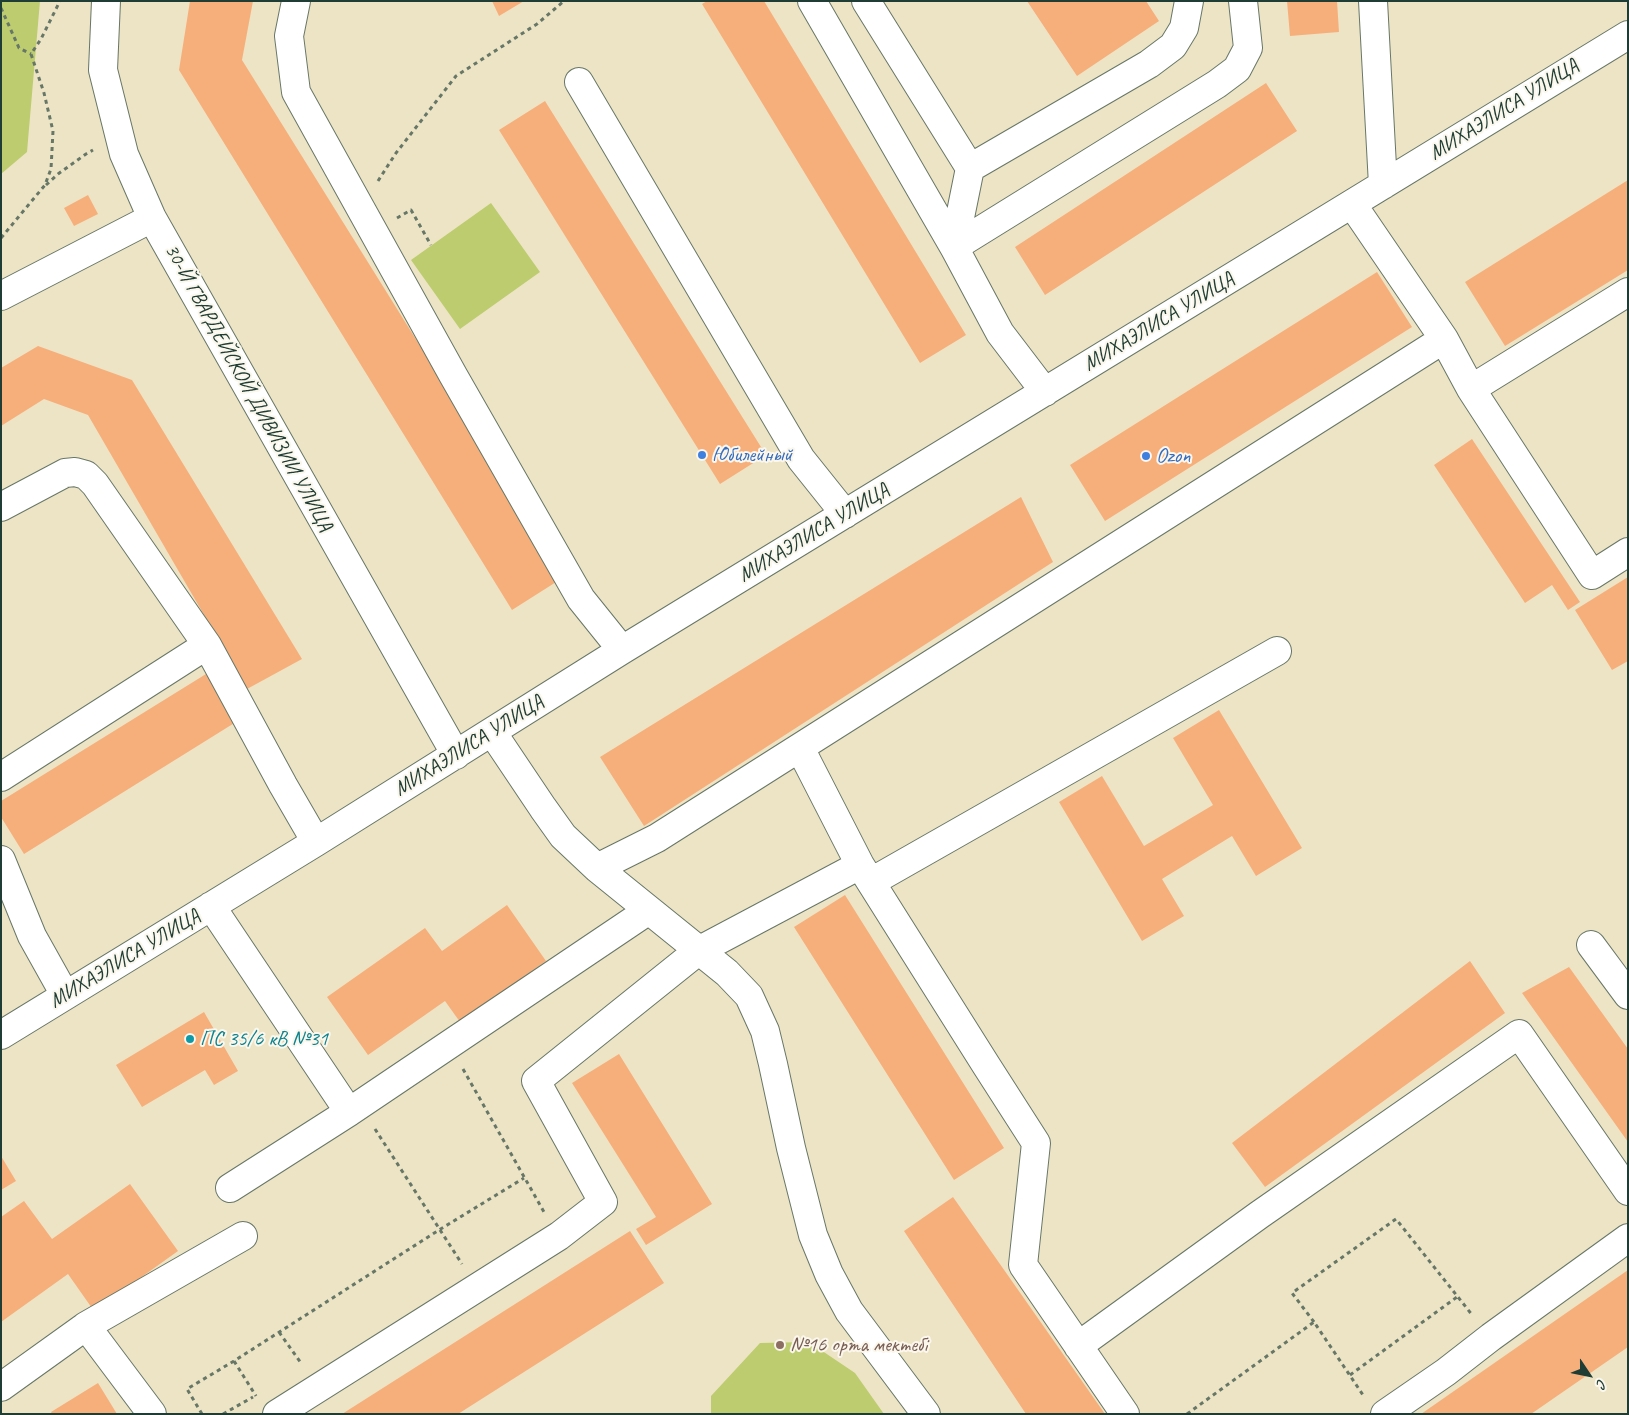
<!DOCTYPE html>
<meta charset="utf-8">
<style>
body{margin:0}
#map{position:relative;width:1629px;height:1415px;overflow:hidden;background:#ede4c5;font-family:Caveat,sans-serif}
canvas{display:block}
.frame{position:absolute;inset:0;border:2px solid #1f3d34;pointer-events:none}
.north{position:absolute;left:1564px;top:1350px;width:50px;height:50px;-webkit-text-stroke:4px #fbf7ec;paint-order:stroke;rotate:124deg;font-size:14px;font-weight:700;line-height:20px;text-align:center;color:#1f3d34}
.north::after{content:'';display:block;margin:auto;width:18px;height:22px;background:#1f3d34;clip-path:polygon(50% 0,100% 100%,50% 72%,0 100%)}
</style>
<div id="map">
<canvas width="1629" height="1415"></canvas>
<div class="frame"></div>
<div class="north">С</div>
</div>
<script>
const g = document.querySelector('canvas').getContext('2d');
g.lineJoin = 'round';
function paint(path, color) { g.fillStyle = color; g.fill(path, 'evenodd'); }
const shape = rows => new Path2D(rows.map(r => 'M' + r).join(''));
function trace(path, color, width, dash) { g.strokeStyle = color; g.lineWidth = width; g.lineCap = dash ? 'butt' : 'round'; g.setLineDash(dash || []); g.stroke(path); }
function label(font, color, halo, rows, align = 'center') {
  g.font = font + ' Caveat,sans-serif'; g.lineWidth = 4; g.setLineDash([]); g.textBaseline = 'middle'; g.strokeStyle = halo; g.fillStyle = color; for (const [text, x, y, turn = 0] of rows) {
    g.save(); g.translate(x, y); g.rotate((+turn || 0) * Math.PI / 180); g.textAlign = isNaN(turn) ? turn : align; if (halo) g.strokeText(text, 0, 0); g.fillText(text, 0, 0); g.restore();
  }
}
const green = shape([
 [1,1,40,1,27,152,1,174],
 [491,203,540,272,460,329,411,260],
 [809,1342,855,1373,884,1414,711,1414,711,1396,760,1343]
]);
const building = shape([
 [190,1,253,1,242,60,564,577,512,610,179,70],
 [492,1,524,1,499,16],
 [707,1,764,1,966,335,920,363,702,4],
 [1027,1,1146,1,1159,21,1077,76],
 [1287,1,1337,1,1339,32,1290,36],
 [1266,83,1297,131,1045,295,1015,247],
 [545,101,766,455,720,484,499,130],
 [1628,180,1628,270,1505,346,1465,282],
 [88,195,98,214,74,226,64,208],
 [1377,272,1412,327,1105,521,1070,465],
 [38,346,132,380,302,659,247,689,88,415,44,399,1,426,1,368],
 [1472,439,1580,602,1568,610,1552,585,1525,603,1434,465],
 [1021,497,1053,562,644,826,600,757],
 [1628,577,1628,661,1612,670,1575,610],
 [206,674,236,722,24,854,1,817,1,801],
 [1219,710,1302,848,1256,876,1232,836,1162,879,1184,916,1142,941,1059,802,1102,776,1144,846,1213,805,1173,738],
 [845,895,1004,1148,954,1180,794,927],
 [507,905,546,961,460,1022,445,1001,368,1055,327,997,425,928,442,951],
 [1470,961,1505,1013,1265,1187,1232,1143],
 [1569,967,1628,1049,1628,1142,1522,993],
 [204,1012,238,1071,214,1085,205,1070,142,1107,116,1065],
 [619,1054,712,1204,646,1245,636,1229,656,1217,572,1083],
 [1,1156,16,1181,1,1190],
 [130,1184,178,1251,94,1311,68,1274,1,1322,1,1217,24,1201,52,1239],
 [953,1197,1105,1414,1026,1414,904,1231],
 [630,1231,664,1283,458,1414,342,1414],
 [1628,1270,1628,1347,1531,1414,1421,1414],
 [98,1383,117,1414,52,1414,51,1412]
]);
const path = shape([
 [1,8,19,48,31,54],
 [378,181,396,153,456,76,537,24,564,1],
 [46,185,58,174,86,154,93,150],
 [397,218,411,210,431,245],
 [1,238,45,185,51,169,53,131,44,93,31,54,41,39,60,1],
 [463,1069,544,1212],
 [375,1129,462,1264],
 [1314,1322,1292,1293,1396,1219,1473,1316],
 [279,1332,301,1363,302,1363],
 [234,1361,256,1396],
 [1350,1375,1457,1297],
 [202,1414,187,1389,234,1361,439,1230,524,1178],
 [223,1414,253,1397],
 [1187,1414,1314,1322,1363,1395]
]);
const minor = shape([
 [106,1,103,70,124,154,152,218,456,755],
 [296,1,289,36,296,92,453,375,581,599,622,650],
 [812,1,954,247,1000,333,1045,392],
 [866,1,970,168],
 [1373,1,1383,185],
 [579,82,801,459,845,514],
 [1352,204,1444,339],
 [954,247,1217,84,1237,69,1248,48,1243,1],
 [954,247,970,168,1149,64,1173,46,1184,28,1189,1],
 [1628,292,1471,389,1592,575,1628,552],
 [1,296,152,218],
 [1,507,65,473,75,472,86,475,95,484,207,645,1,777],
 [207,645,283,785,316,842],
 [492,732,543,808,563,836,597,868,727,973,749,996,765,1031,773,1064,791,1148,813,1235,829,1274,849,1311,926,1414],
 [800,748,860,865],
 [1,860,32,936,65,995],
 [597,868,657,838,1444,339,1471,389],
 [871,882,1277,651],
 [211,906,349,1112,649,910],
 [1591,945,1628,995],
 [1,1035,316,842,622,650,1628,35],
 [230,1188,349,1112],
 [86,1326,243,1236],
 [1078,1346,1259,1215,1519,1034,1628,1191],
 [1,1387,86,1326,152,1414],
 [277,1414,559,1236,603,1202,536,1081,698,951,860,865,986,1065,1036,1143,1023,1265,1125,1414],
 [1385,1414,1446,1372,1491,1337,1628,1238]
]);
const markers = [
 [702,455,5,"#3f7fe0"],
 [1146,456,5,"#3f7fe0"],
 [190,1039,5,"#0f9aa8"],
 [780,1345,5,"#8d6e63"]
];
const streetNames = [
 ["МИХАЭЛИСА УЛИЦА",1504,110,-32],
 ["МИХАЭЛИСА УЛИЦА",1159,322,-31],
 ["30-Й ГВАРДЕЙСКОЙ ДИВИЗИИ УЛИЦА",248,388,61],
 ["МИХАЭЛИСА УЛИЦА",814,533,-31],
 ["МИХАЭЛИСА УЛИЦА",469,746,-32],
 ["МИХАЭЛИСА УЛИЦА",125,959,-31]
];
const shopNames = [
 ["Юбилейный",712,455],
 ["Ozon",1156,456]
];
const cultureNames = [
 ["ПС 35/6 кВ №31",200,1039]
];
const educationNames = [
 ["№16 орта мектебі",790,1345]
];
paint(green, '#bdcc6f');
paint(building, '#f6af7b');
trace(minor, '#677767', 30);
trace(path, '#677767', 3, [4, 4]);
trace(minor, '#fff', 28);
for (const [x, y, r, color] of markers) { const dot = new Path2D(); dot.arc(x, y, r, 0, 2 * Math.PI); g.fillStyle = color; g.fill(dot); trace(dot, '#fbf7ec', 2); }
label('21px', '#1f3d34', '#fbf7ec', streetNames);
label('21px', '#366cbe', '#fbf7ec', shopNames, 'left');
label('21px', '#0d838f', '#fbf7ec', cultureNames, 'left');
label('21px', '#785e54', '#fbf7ec', educationNames, 'left');
</script>
